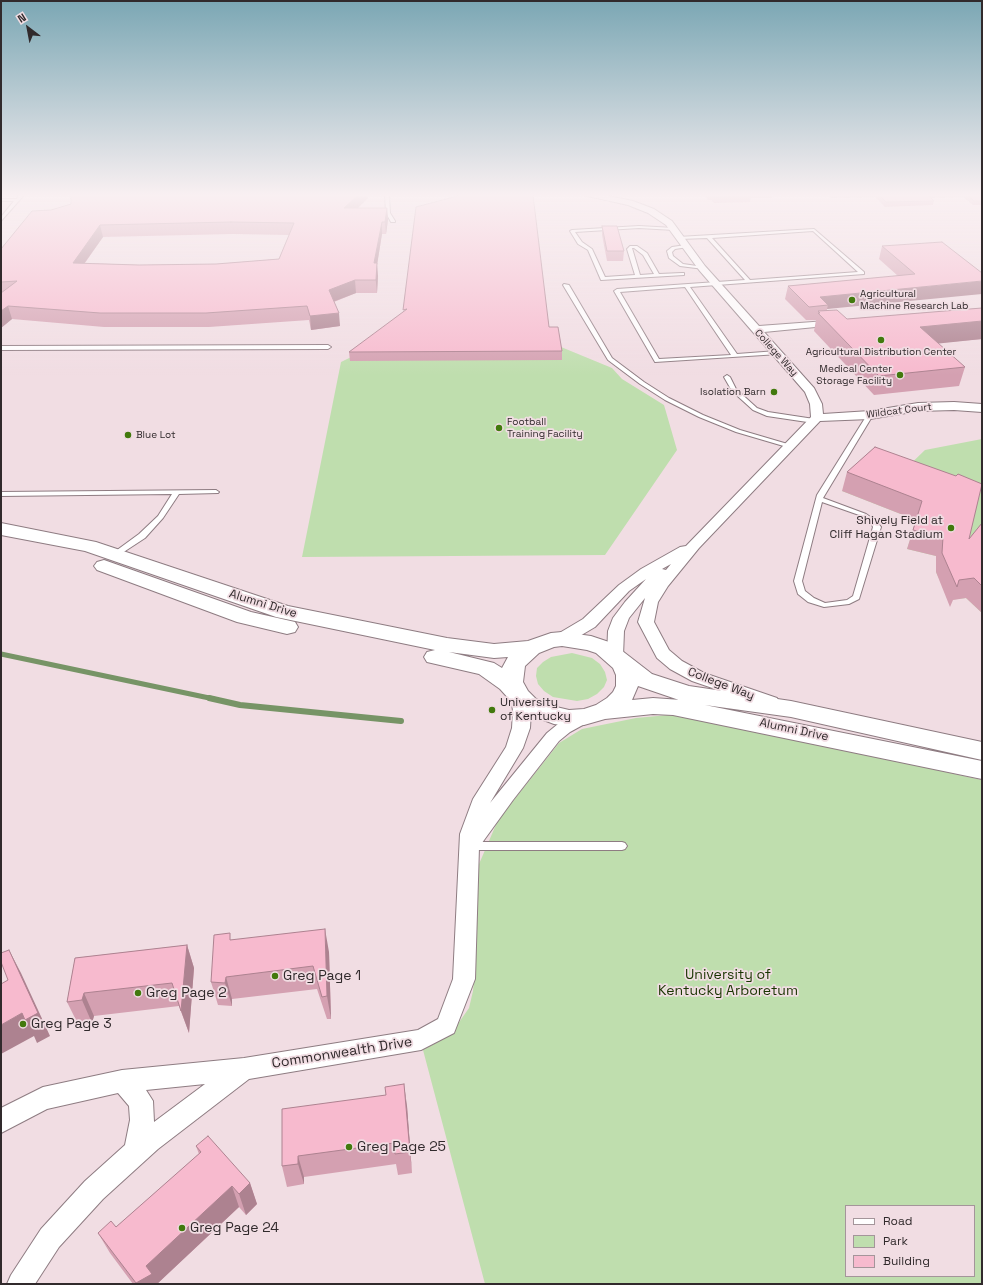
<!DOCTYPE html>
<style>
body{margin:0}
#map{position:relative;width:983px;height:1285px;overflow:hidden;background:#f1dde3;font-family:"Space Grotesk",sans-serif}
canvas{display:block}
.frame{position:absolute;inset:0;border:2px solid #312a2c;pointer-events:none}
.legend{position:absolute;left:845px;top:1205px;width:130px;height:72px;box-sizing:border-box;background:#f1dde3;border:1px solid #a4959a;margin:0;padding:5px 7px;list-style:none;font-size:12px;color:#312a2c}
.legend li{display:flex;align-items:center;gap:8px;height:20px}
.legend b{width:20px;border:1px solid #a4959a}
.north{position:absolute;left:8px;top:8px;width:40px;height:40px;-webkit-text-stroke:3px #f1dde3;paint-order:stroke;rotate:328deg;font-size:11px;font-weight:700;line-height:16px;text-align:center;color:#312a2c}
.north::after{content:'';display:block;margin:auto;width:14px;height:18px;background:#312a2c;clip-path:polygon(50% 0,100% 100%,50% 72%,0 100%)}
</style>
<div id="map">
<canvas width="983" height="1285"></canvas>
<div class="frame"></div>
<ul class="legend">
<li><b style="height:5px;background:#fff"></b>Road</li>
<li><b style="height:11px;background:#bfdeae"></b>Park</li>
<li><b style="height:11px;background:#f7bace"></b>Building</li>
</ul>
<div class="north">N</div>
</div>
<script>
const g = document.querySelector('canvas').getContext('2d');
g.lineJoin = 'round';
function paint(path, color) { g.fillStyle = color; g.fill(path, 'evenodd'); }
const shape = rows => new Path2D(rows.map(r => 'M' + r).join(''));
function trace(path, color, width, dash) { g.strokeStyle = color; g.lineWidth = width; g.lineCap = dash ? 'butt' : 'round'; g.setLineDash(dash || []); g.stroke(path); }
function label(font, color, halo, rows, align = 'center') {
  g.font = font + ' "Space Grotesk",sans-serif'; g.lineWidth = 3.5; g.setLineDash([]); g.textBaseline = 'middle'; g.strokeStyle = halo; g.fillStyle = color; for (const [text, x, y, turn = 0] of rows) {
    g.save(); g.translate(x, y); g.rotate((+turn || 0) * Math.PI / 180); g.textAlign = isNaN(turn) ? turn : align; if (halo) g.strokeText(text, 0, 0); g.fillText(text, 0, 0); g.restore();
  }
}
const green = shape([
 [402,332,549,342,612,368,622,379,664,405,677,450,605,555,302,557,341,362],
 [982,439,982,613,966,598,949,600,936,572,936,556,907,549,912,534,921,522,842,491,870,466,898,476,925,450],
 [572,653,592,658,600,664,605,672,607,680,604,687,597,694,588,699,577,701,553,697,544,691,538,684,536,676,537,668,543,662,551,657],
 [668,715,714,721,982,780,982,1284,485,1284,423,1050,443,1039,455,1028,469,1008,473,991,476,953,479,864,498,820,559,743,582,729,636,718],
 [846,1206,974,1206,974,1276,846,1276]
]);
const streamFar1 = shape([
 [1,654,214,699]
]);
const stream = shape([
 [209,698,240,705,401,721]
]);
const service = shape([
 [19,195,24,195,1,221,1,217,14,201,1,201,1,199,17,199,19,195],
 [385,195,389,195,390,213,395,221,395,222,391,222,386,213,385,195],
 [639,226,674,228,676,229,674,230,639,228,575,232,582,242,592,249,605,277,635,275,627,249,630,246,637,246,647,253,659,274,682,273,684,273,684,275,601,280,588,250,578,244,570,231,572,230,639,226],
 [632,248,634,248,643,255,654,274,640,275,632,248],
 [814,229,864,272,864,274,690,287,737,354,777,351,779,352,779,354,655,362,614,291,617,289,745,280,707,238,680,239,678,239,678,237,814,229],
 [813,231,858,272,750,280,712,238,813,231],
 [685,287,731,355,659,359,620,292,685,287],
 [686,245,688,245,688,247,675,249,672,252,673,256,683,264,704,267,704,269,680,266,669,258,667,251,672,247,686,245],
 [564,284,569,285,612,358,644,382,669,398,703,415,740,430,791,445,791,447,787,447,736,432,699,417,665,400,640,384,608,360,563,285,564,284],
 [1,346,328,345,331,347,328,349,1,350,1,346],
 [727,375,730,377,736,389,757,408,768,412,814,419,817,421,814,423,767,416,753,410,732,391,724,377,727,375],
 [870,413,873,415,823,498,866,514,876,521,881,527,859,599,849,604,824,607,808,602,798,594,794,581,817,495,867,415,870,413],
 [822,502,862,516,871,523,873,527,853,596,847,600,825,603,814,598,805,591,802,581,822,502],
 [216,490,219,492,218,493,179,494,163,518,145,538,116,557,113,557,112,555,113,553,139,534,158,516,172,494,1,496,1,492,216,490],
 [470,842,622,842,625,843,627,846,625,849,622,850,470,850,467,849,465,846,467,843,470,842]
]);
const minor = shape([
 [583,195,603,195,633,201,654,209,672,221,705,266,759,326,840,320,841,322,836,325,764,332,814,388,822,404,823,414,870,411,918,403,954,402,982,404,982,412,954,410,918,411,870,419,820,421,699,548,668,586,658,602,654,622,669,650,682,661,704,673,777,698,779,702,777,706,771,708,765,706,692,681,670,669,657,658,638,622,645,598,629,618,624,631,623,656,621,660,615,661,609,660,607,656,608,631,613,618,625,602,646,579,629,591,595,627,568,643,562,644,556,643,554,639,556,635,583,619,619,585,641,569,680,547,686,546,811,417,810,404,805,392,699,270,666,225,648,213,628,205,583,195],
 [671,564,666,570,662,569,671,564],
 [519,690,525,692,527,696,531,711,530,728,523,748,490,803,547,733,558,724,578,713,584,711,590,713,593,717,590,721,570,732,559,741,513,800,479,847,475,979,454,1033,421,1050,249,1079,158,1149,103,1199,59,1247,35,1284,7,1284,11,1275,41,1229,85,1181,125,1145,130,1120,129,1106,118,1093,47,1109,1,1133,1,1108,43,1087,122,1070,244,1058,418,1030,438,1019,453,979,460,834,473,799,506,747,512,728,513,711,511,696,513,692,519,690],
 [205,1084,154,1122,153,1101,146,1090,205,1084]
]);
const secondary = shape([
 [1,523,96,542,288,606,447,638,494,644,528,641,551,633,562,632,591,636,612,643,652,674,689,686,791,701,982,742,982,760,791,717,705,705,982,761,982,779,673,715,653,714,605,719,584,725,569,726,554,724,520,711,500,689,479,674,427,662,424,657,427,652,435,650,276,617,85,551,1,535,1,523],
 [562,646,587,650,596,653,613,668,616,675,616,686,613,692,607,698,596,705,584,709,569,710,548,705,536,699,528,691,523,682,525,666,539,653,554,647,562,646],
 [449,652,494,658,508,657,502,668,494,663,449,652],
 [638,686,679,700,681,700,653,698,632,700,638,686],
 [104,560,251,612,295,622,298,627,295,632,287,634,237,622,97,570,94,566,97,562,104,560]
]);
const wall = shape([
 [71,195,368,195,368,198,358,208,387,208,388,220,386,234,382,234,377,265,378,276,377,293,356,293,334,302,340,326,311,330,309,320,209,327,104,327,12,319,1,328,1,249,51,210,71,204],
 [233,234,289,235,279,259,216,264,139,265,85,263,103,237],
 [705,195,772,195,772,198,751,198,750,202,714,203,711,200,708,200],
 [829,195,982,195,982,205,973,205,963,197,931,198,934,201,933,205,885,207,875,197,831,198],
 [602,226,624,251,623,261,607,261,602,235],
 [882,246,982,273,827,309,827,310,847,319,982,308,982,339,938,343,965,367,959,386,874,395,814,331,816,320,806,320,785,299,788,286,898,276,879,259],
 [549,327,562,351,562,360,350,361,349,352],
 [875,447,969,539,982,523,982,613,966,598,953,600,950,607,936,572,936,556,907,549,916,520,842,491,847,472],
 [232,940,329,952,331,1019,327,1019,317,989,232,999,232,1006,218,1005,211,982],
 [187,945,194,968,189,1033,179,1006,94,1016,92,1023,78,1024,67,1002,75,958],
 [407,1106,412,1173,398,1175,396,1164,304,1177,304,1184,287,1187,282,1166,282,1109],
 [196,1146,250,1183,257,1204,246,1215,239,1207,157,1284,133,1284,110,1253,98,1233,116,1227,199,1154]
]);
const shadedWall = shape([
 [358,195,368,195,368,198,345,220,344,208],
 [387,208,388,220,386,234,385,222],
 [382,222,382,234,377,265,378,276,377,293,374,263],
 [100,225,103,237,76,275,73,263],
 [355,280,356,293,330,303,329,290],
 [982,281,982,294,827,309,828,305,820,297],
 [8,306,12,319,1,328,1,311],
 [339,313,340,326,311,330,310,316],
 [982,321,982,339,915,346,920,327],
 [325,929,329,952,331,1019,327,996],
 [187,945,194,968,189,1033,181,1011],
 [9,950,21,973,50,1036,37,1043,34,1036,1,1054,1,1025,22,1013],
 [226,977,232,999,232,1006,225,983],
 [84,993,94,1016,92,1023,82,1000],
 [404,1084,407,1106,412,1173,410,1152],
 [298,1156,304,1177,304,1184,298,1164],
 [250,1183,257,1204,246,1215,239,1194],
 [232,1186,239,1207,157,1284,137,1284,136,1283,146,1266]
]);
const building = shape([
 [71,195,358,195,344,208,387,208,385,222,382,222,374,263,377,263,376,280,355,280,329,290,339,313,310,316,307,306,206,313,100,313,8,306,1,311,1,293,17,281,1,282,1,249,32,211,51,210,71,204,71,195],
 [231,222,294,223,279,259,216,264,139,265,73,263,100,225,231,222],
 [461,195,533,195,549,327,558,327,562,351,349,352,407,309,403,310,416,207,461,195],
 [713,195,750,195,751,196,714,197,713,195],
 [879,195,928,195,934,201,886,202,879,195],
 [968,195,982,195,982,201,974,201,968,195],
 [602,226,617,226,624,251,607,251,602,226],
 [942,242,982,273,982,281,820,297,828,305,809,307,788,286,915,274,882,246,942,242],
 [982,308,982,321,920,327,965,367,879,376,818,313,820,313,818,311,837,310,847,319,982,308],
 [875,447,956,476,958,474,982,484,969,539,982,523,982,586,974,578,959,580,957,587,942,553,943,537,913,530,922,501,847,472,875,447],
 [325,929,327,996,322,997,313,966,226,977,225,983,211,982,214,935,230,933,230,940,325,929],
 [187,945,181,1011,172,983,84,993,82,1000,67,1002,75,958,187,945],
 [9,950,38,1013,25,1020,22,1013,1,1025,1,984,8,980,1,962,1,953,9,950],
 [404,1084,410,1152,395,1154,394,1143,298,1156,298,1164,282,1166,282,1109,386,1095,385,1087,404,1084],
 [208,1136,250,1183,239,1194,232,1186,146,1266,152,1274,136,1283,98,1233,111,1221,116,1227,201,1152,196,1146,208,1136]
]);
const markers = [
 [852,300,4,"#42790d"],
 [881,340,4,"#42790d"],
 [900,375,4,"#42790d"],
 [774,392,4,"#42790d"],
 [499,428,4,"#42790d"],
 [128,435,4,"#42790d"],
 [951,528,4,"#42790d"],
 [492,710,4,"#42790d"],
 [275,976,4,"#42790d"],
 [138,993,4,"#42790d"],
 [23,1024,4,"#42790d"],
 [349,1147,4,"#42790d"],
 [182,1228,4,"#42790d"]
];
const farPoinames = [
 ["Agricultural",860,294],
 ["Machine Research Lab",860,306],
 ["Agricultural Distribution Center",881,352,"center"],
 ["Medical Center",892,369,"right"],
 ["Storage Facility",892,381,"right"],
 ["Isolation Barn",766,392,"right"],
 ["Football",507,422],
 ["Training Facility",507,434],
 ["Blue Lot",136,435]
];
const farStreetnames = [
 ["College Way",776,353,48],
 ["Wildcat Court",899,411,-7]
];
const poiNames = [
 ["Shively Field at",943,521],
 ["Cliff Hagan Stadium",943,535],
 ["University",500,703,"left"],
 ["of Kentucky",500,717,"left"]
];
const streetNames = [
 ["Alumni Drive",263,604,17],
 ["College Way",721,684,21],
 ["Alumni Drive",794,730,12]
];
const nearParknames = [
 ["University of",728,975],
 ["Kentucky Arboretum",728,991]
];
const nearPoinames = [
 ["Greg Page 1",283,976],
 ["Greg Page 2",146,993],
 ["Greg Page 3",31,1024],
 ["Greg Page 25",357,1147],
 ["Greg Page 24",190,1228]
];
const nearStreetnames = [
 ["Commonwealth Drive",342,1053,-9]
];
paint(green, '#bfdeae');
trace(streamFar1, '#779466', 5);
trace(stream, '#779466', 6);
trace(service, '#8e7c82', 2);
trace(minor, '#8e7c82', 2);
trace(secondary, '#8e7c82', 2);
paint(service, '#fff');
paint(minor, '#fff');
paint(secondary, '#fff');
paint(wall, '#d4a0b1');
paint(shadedWall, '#ad8290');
paint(building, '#f7bace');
trace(building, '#ad8290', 1);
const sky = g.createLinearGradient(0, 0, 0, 375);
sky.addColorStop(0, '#7ba7b4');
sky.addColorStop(0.52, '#f9f0f2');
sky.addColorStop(1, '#f9f0f200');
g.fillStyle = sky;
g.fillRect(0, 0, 983, 375);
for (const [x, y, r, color] of markers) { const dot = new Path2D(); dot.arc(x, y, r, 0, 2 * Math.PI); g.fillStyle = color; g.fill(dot); trace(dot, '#f1dde3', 1.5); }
label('10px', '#312a2c', '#f1dde3', farPoinames, 'left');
label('10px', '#312a2c', '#f1dde3', farStreetnames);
label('12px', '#312a2c', '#f1dde3', poiNames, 'right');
label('12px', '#312a2c', '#f1dde3', streetNames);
label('14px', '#193501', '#f1dde3', nearParknames);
label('14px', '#312a2c', '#f1dde3', nearPoinames, 'left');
label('14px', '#312a2c', '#f1dde3', nearStreetnames);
</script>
